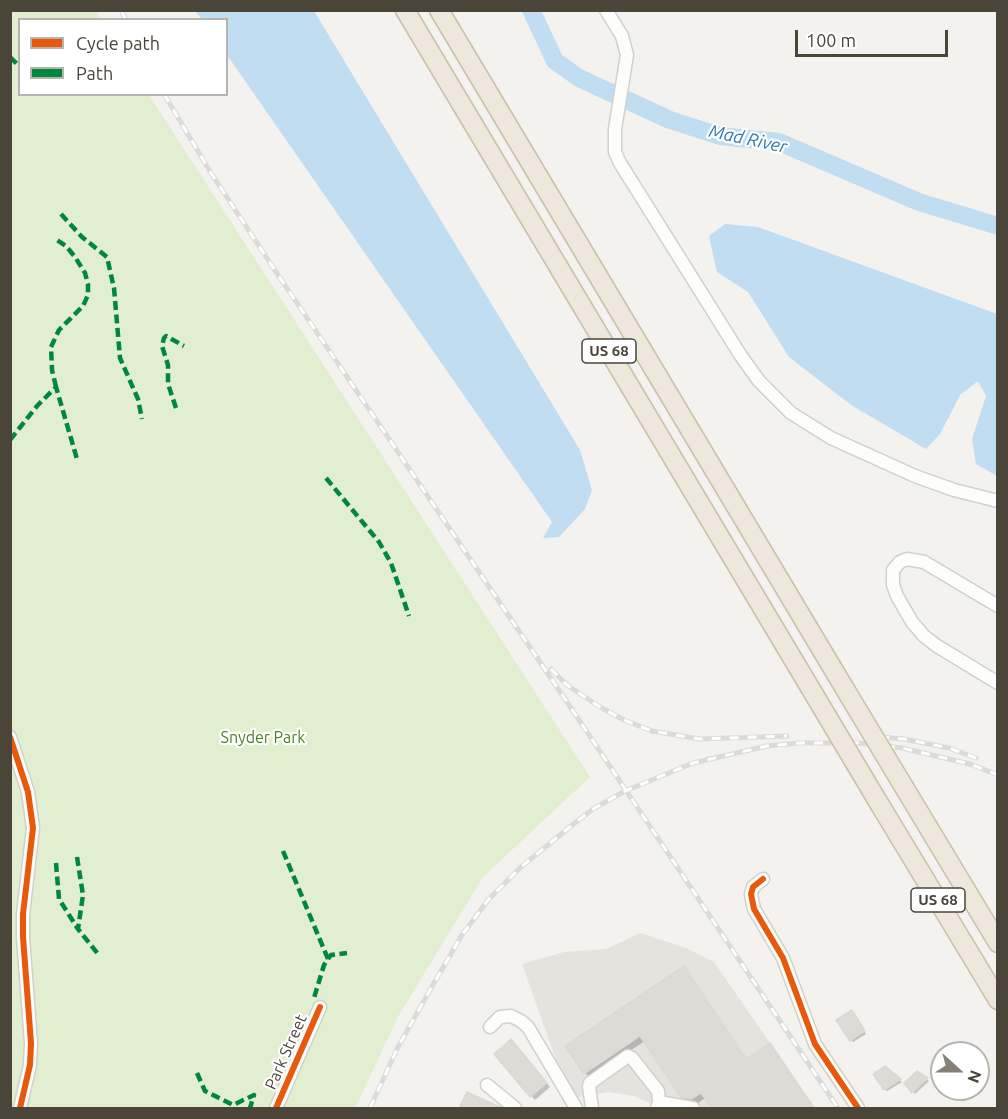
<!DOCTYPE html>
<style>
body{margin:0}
#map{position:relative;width:1008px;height:1119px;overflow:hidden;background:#f4f2ee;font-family:Ubuntu,sans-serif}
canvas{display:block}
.frame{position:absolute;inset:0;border:12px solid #4b4439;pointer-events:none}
.legend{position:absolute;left:18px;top:18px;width:210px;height:78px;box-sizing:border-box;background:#fff;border:2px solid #b7b4b0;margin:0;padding:8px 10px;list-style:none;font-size:18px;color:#4b4439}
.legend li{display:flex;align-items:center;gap:12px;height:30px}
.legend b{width:30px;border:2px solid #b7b4b0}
.north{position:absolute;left:930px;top:1041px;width:60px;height:60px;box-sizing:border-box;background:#fff;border:2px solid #b7b4b0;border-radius:50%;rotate:111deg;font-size:16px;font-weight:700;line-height:24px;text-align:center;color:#4b4439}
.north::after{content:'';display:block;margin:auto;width:21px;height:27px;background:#868178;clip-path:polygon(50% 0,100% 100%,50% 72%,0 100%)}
.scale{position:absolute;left:795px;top:30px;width:153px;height:27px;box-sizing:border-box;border:3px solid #4b4439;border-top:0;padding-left:8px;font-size:18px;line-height:21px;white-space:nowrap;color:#4b4439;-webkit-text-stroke:4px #fff;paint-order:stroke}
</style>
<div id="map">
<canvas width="1008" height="1119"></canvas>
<div class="frame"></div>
<ul class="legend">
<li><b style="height:8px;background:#e8590c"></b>Cycle path</li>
<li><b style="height:8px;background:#00873e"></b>Path</li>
</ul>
<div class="north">N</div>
<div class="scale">100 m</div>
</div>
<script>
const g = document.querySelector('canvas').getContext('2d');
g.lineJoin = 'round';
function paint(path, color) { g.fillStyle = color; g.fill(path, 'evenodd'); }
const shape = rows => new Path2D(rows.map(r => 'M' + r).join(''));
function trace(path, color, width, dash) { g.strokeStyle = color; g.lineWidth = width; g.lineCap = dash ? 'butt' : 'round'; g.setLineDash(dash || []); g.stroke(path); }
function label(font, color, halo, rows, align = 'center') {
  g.font = font + ' Ubuntu,sans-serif'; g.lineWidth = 4.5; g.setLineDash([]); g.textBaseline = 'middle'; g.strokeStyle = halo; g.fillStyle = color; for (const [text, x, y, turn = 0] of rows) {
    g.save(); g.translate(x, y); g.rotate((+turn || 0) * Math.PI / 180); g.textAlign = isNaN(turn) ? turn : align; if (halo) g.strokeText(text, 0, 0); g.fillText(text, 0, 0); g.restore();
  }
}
const industrial = shape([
 [640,933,686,948,714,962,815,1108,661,1108,634,1096,609,1092,570,1099,522,964,564,952,606,949]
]);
const green = shape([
 [10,11,96,11,101,19,20,20,20,94,149,95,590,777,483,877,399,1015,355,1108,11,1108]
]);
const water = shape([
 [195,11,314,11,580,450,592,490,585,509,559,537,543,538,552,522,227,55,226,20,202,19],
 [725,224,758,227,997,314,997,476,976,464,972,439,986,396,978,381,960,395,940,434,926,449,851,405,789,357,748,292,717,272,709,236]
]);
const shadow = shape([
 [684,968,747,1060,770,1045,814,1108,713,1108,706,1097,697,1104,687,1102,645,1041,590,1077,585,1073],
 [853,1014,866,1034,853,1042,851,1040],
 [514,1044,550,1087,535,1100,496,1054],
 [885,1068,902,1082,887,1091,885,1089],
 [917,1073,929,1081,915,1094,906,1083]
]);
const river = shape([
 [531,10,555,61,579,78,670,120,720,136,779,142,919,202,998,226]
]);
const building = shape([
 [684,966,746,1059,770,1043,814,1108,712,1108,701,1093,691,1099,681,1097,640,1036,584,1074,565,1046,684,966],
 [852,1010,865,1031,850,1041,836,1020,852,1010],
 [511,1039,547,1083,530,1097,494,1054,511,1039],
 [885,1066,901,1079,884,1090,873,1074,885,1066],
 [917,1071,928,1078,912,1093,904,1083,917,1071],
 [467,1092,502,1108,459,1108,467,1092]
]);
const minor = shape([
 [606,10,622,36,627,55,615,129,615,152,620,163,741,356,759,381,791,413,831,438,915,476,954,490,998,501],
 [998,606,924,562,907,559,900,562,893,570,893,585,897,596,912,622,924,636,937,646,998,683],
 [10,737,28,792,33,828,23,914,23,937,31,1043,30,1065,20,1108],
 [763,879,753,887,751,894,754,909,783,958,815,1044,858,1108],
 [490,1027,500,1017,511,1016,521,1021,528,1027,576,1108],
 [487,1085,515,1108],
 [276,1108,320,1007],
 [592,1108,589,1086,590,1083,628,1056,632,1058,658,1091,659,1102],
 [657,1108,659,1102,693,1108]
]);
const highway = shape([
 [405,10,812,691],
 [439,10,845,689],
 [910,797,998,943],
 [877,800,998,1000]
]);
const rail = shape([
 [121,10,126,20],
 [164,94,211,173,278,275,565,699,838,1108],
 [551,669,567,685,600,707,624,720,652,731,700,739,787,736],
 [880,737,904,739,949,748,976,758],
 [370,1108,398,1047,434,983,462,935,488,900,521,867,571,826,593,809,625,791,693,763,767,746,799,743,859,743,902,748,970,764,998,775]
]);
const highwayBridge = shape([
 [845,689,910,797],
 [812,691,877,800]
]);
const quiet = shape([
 [10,57,20,67],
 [61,214,82,237,107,257,114,288,120,358,138,399,142,419],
 [56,387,52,370,51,347,59,330,83,306,88,295,88,284,85,273,75,257,66,246,57,240],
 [176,408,168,384,168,365,162,346,164,338,166,336,184,346],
 [10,440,37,406,56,387,77,459],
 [326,478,379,542,391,563,409,616],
 [283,851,328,959,324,965,314,998],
 [77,857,83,895,78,929,98,954],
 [56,863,59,899,78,929],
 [328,959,331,955,347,953],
 [197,1073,205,1091,233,1105,254,1095,250,1108]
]);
const cycleway = shape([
 [10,737,28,792,33,828,23,914,23,937,31,1043,30,1065,20,1108],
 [763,879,753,887,751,894,754,909,783,958,815,1044,858,1108],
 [276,1108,320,1007]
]);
const shields = [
 [609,351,54],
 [938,900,54]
];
const shieldNames = [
 ["US 68",609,351],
 ["US 68",938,900]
];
const parkNames = [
 ["Snyder Park",263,738]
];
const streetNames = [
 ["Park Street",286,1052,-66]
];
const waterNames = [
 ["Mad River",748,139,12]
];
paint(industrial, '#e6e2de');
paint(green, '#e1eecf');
paint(water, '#c0ddf1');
paint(shadow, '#0003');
trace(river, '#c0ddf1', 18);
paint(building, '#dedbd6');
trace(building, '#dcd9d4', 1.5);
trace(minor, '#d2d0cb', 15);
trace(highway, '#ccbfa9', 21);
trace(minor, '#fdfdfc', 12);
trace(highway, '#ede8db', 18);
trace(rail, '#dbdbda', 5);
trace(rail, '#fff', 3, [9]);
trace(highwayBridge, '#ccbfa9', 21, []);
trace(highwayBridge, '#ede8db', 18);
trace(quiet, '#00873e', 4.5, [9, 4.5]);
trace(cycleway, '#e8590c', 6);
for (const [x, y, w] of shields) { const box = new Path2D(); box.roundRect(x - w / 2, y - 12, w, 24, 4.5); g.fillStyle = '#fff'; g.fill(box); trace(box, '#4b4439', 1.5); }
label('bold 15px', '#4b4439', null, shieldNames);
label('16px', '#4a7f2a', '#fff', parkNames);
label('16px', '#4b4439', '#fff', streetNames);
label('italic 18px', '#2e7ab2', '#fff', waterNames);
</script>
